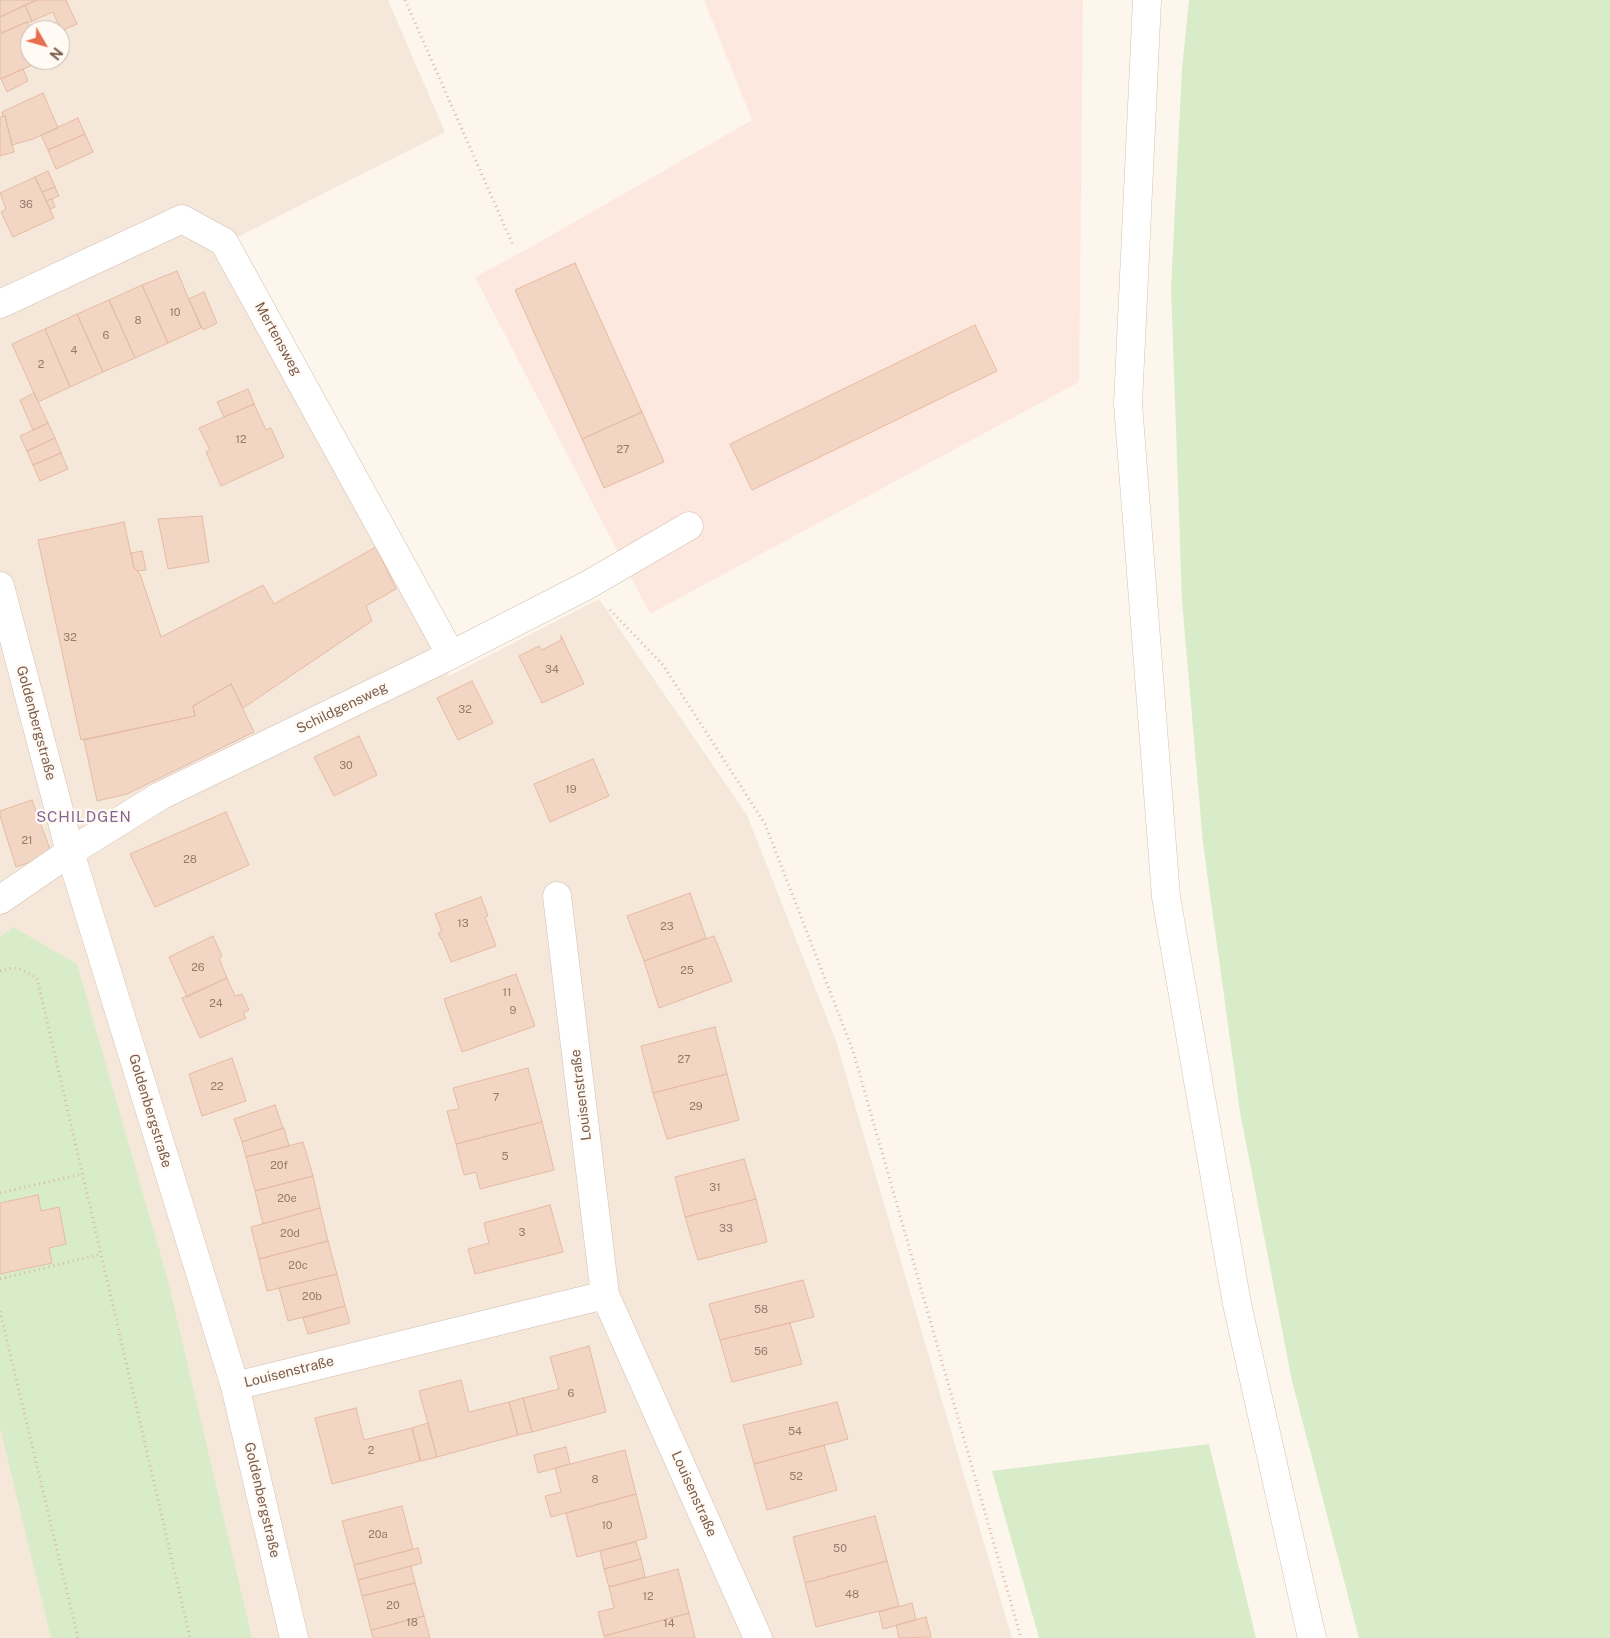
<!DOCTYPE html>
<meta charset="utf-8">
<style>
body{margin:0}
#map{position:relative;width:1610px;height:1638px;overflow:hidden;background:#fdf6ec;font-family:"Public Sans",sans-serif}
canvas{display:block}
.north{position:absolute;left:20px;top:20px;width:50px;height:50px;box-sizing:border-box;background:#fffaf3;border:1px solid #cabbb1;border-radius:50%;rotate:128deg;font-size:14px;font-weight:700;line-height:20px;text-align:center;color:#7a5c4d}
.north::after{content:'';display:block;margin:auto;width:18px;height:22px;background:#e76f51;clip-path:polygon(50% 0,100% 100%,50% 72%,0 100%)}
</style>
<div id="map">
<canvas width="1610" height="1638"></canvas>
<div class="north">N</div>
</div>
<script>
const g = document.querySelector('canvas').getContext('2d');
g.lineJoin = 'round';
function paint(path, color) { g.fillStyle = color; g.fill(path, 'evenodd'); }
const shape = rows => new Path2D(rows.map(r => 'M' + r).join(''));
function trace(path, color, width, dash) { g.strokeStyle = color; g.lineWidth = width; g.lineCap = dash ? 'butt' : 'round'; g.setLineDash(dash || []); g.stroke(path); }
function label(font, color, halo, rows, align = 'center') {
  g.font = font + ' "Public Sans",sans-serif'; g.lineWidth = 4.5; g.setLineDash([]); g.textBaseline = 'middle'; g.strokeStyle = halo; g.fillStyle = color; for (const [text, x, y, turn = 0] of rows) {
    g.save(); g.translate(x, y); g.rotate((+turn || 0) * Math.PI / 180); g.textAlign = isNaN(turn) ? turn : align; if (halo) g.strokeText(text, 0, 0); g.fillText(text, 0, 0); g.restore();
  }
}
const residential = shape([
 [0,0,388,0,445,132,212,250,449,676,599,599,747,815,836,1041,1012,1638,0,1638],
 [30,30,60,30,60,60,30,60]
]);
const commercial = shape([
 [704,0,1083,0,1079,382,650,614,475,277,531,247,752,120]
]);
const green = shape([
 [1189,0,1610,0,1610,1638,1359,1638,1292,1381,1240,1112,1203,843,1182,601,1171,288,1182,69],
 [13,927,77,964,167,1277,252,1638,51,1638,0,1427,0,937],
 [1209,1444,1256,1638,1039,1638,992,1471]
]);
const building = shape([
 [0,0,37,0,0,17,0,0],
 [37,0,66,0,77,24,61,31,53,12,32,21,25,5,37,0],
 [25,5,32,21,28,23,27,22,1,33,0,29,0,17,25,5],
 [27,22,31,30,30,60,44,60,0,79,0,34,27,22],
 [23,69,28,81,7,92,1,79,23,69],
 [43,93,58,128,33,139,12,145,5,116,3,116,2,112,43,93],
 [5,116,14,152,0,156,0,117,5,116],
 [78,118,85,134,48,150,41,135,78,118],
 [85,134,93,152,56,169,48,150,85,134],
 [48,171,55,187,42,192,35,177,48,171],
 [35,177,54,218,13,237,1,212,6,209,0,193,35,177],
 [55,187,59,196,46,201,42,192,55,187],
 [52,199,55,207,50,209,46,201,52,199],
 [575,263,642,412,582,439,515,290,575,263],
 [177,271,201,328,168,343,142,285,177,271],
 [142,285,168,343,135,358,109,300,142,285],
 [204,292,217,323,203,330,189,299,204,292],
 [109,300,135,358,103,372,77,314,109,300],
 [77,314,103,372,70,387,45,329,77,314],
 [975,325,997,371,752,490,730,444,975,325],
 [45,329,70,387,38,402,12,344,45,329],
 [248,389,254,404,224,417,217,402,248,389],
 [34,393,48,423,33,430,20,400,34,393],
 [254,404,266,430,271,428,284,457,221,486,206,452,210,450,199,428,254,404],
 [642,412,664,462,604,488,582,439,642,412],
 [48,423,55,438,27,451,20,436,48,423],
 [55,438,61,453,33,465,27,451,55,438],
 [61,453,68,469,40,481,33,465,61,453],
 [202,516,209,562,168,569,158,519,202,516],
 [124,522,134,568,140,574,161,637,263,585,274,604,376,547,396,589,366,606,372,621,243,708,231,684,193,706,195,716,81,740,38,540,124,522],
 [142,551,146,570,138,571,134,568,131,553,142,551],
 [561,636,584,684,542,703,519,656,539,646,542,650,561,640,561,636],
 [472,681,493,723,458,740,437,698,472,681],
 [231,684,254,732,127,794,97,801,84,740,195,716,193,706,231,684],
 [359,736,377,775,334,796,314,757,359,736],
 [593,759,609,796,550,822,534,784,593,759],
 [32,800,52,855,16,867,0,816,0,811,32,800],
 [226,812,249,865,155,907,130,854,226,812],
 [690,893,706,938,644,961,627,916,690,893],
 [481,897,488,916,485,917,496,946,451,962,442,939,441,939,438,933,442,932,435,914,481,897],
 [213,936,222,956,219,958,227,978,187,997,169,957,213,936],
 [714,936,732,981,659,1008,644,961,714,936],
 [516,974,535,1026,462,1052,444,999,516,974],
 [227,978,235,996,242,994,249,1010,243,1013,246,1018,200,1038,182,998,227,978],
 [715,1027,727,1074,653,1093,641,1046,715,1027],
 [232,1058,246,1101,202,1116,189,1074,232,1058],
 [528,1068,542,1122,456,1144,447,1111,459,1109,453,1088,528,1068],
 [727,1074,739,1120,667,1139,653,1093,727,1074],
 [275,1105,283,1128,242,1142,234,1119,275,1105],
 [542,1122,554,1170,480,1189,476,1172,464,1175,456,1144,542,1122],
 [284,1128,289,1146,246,1157,242,1142,284,1128],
 [303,1142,313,1176,255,1191,246,1157,303,1142],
 [744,1159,756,1199,685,1217,675,1177,744,1159],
 [313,1176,320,1208,263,1224,255,1191,313,1176],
 [38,1195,41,1211,59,1207,66,1244,49,1248,52,1263,0,1274,0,1203,38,1195],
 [756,1199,767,1242,698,1260,685,1217,756,1199],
 [550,1205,563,1252,475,1274,468,1249,489,1243,484,1223,550,1205],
 [320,1208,328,1241,259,1259,251,1227,320,1208],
 [328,1241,337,1274,267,1291,259,1259,328,1241],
 [337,1274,345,1306,288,1321,279,1288,337,1274],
 [803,1280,814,1317,720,1340,709,1304,803,1280],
 [345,1306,350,1323,308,1334,303,1318,345,1306],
 [790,1323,802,1364,732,1382,720,1340,790,1323],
 [589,1346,606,1412,532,1432,523,1398,559,1389,550,1357,589,1346],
 [461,1380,469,1412,509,1402,518,1435,437,1457,419,1391,461,1380],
 [523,1398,532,1432,518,1435,509,1402,523,1398],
 [837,1402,848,1439,754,1464,743,1425,837,1402],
 [356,1408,364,1440,412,1428,420,1461,332,1484,315,1418,356,1408],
 [428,1423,437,1457,421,1461,412,1428,428,1423],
 [824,1445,837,1490,767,1510,754,1464,824,1445],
 [566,1447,570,1464,538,1473,534,1455,566,1447],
 [625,1450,636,1494,551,1517,545,1496,561,1492,555,1468,625,1450],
 [636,1494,647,1538,577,1557,566,1513,636,1494],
 [402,1506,413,1549,354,1565,342,1521,402,1506],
 [875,1516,887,1561,805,1583,793,1537,875,1516],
 [636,1542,641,1559,604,1569,600,1551,636,1542],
 [418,1548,422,1563,358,1580,354,1565,418,1548],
 [641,1559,645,1577,609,1587,604,1569,641,1559],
 [887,1561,899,1606,816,1627,805,1583,887,1561],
 [411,1566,415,1583,362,1596,358,1580,411,1566],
 [678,1569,689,1613,604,1636,598,1612,614,1608,609,1587,678,1569],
 [415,1583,424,1616,371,1630,362,1596,415,1583],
 [912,1603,916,1620,883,1629,879,1612,912,1603],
 [689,1613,695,1638,605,1638,604,1636,689,1613],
 [424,1616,430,1638,373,1638,371,1630,424,1616],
 [926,1617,931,1637,899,1638,896,1625,926,1617]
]);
const path = shape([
 [405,0,513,245],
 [610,610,663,665,765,824,853,1051,1021,1638],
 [0,971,13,968,20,969,37,978,190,1638],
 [0,1193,82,1174],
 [0,1279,101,1254],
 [0,1311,78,1638]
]);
const street = shape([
 [0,304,182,219,224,242,451,655],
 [557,896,605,1295,758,1638],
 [0,900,70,852,160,796,451,655,586,586,689,526],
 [235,1386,605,1295]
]);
const secondary = shape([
 [1147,0,1128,404,1166,897,1237,1304,1312,1638],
 [0,586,70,852,235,1386,294,1638]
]);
const numberNames = [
 ["36",26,205],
 ["10",175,313],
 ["8",138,321],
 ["6",106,336],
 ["4",74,351],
 ["2",41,365],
 ["12",241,440],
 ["27",623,450],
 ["32",70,638],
 ["34",552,670],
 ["32",465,710],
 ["30",346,766],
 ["19",571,790],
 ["21",27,841],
 ["28",190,860],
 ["13",463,924],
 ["23",667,927],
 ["26",198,968],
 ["25",687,971],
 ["11",507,993],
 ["24",216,1004],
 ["9",513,1011],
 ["27",684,1060],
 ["22",217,1087],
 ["7",496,1098],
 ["29",696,1107],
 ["5",505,1157],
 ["20f",279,1166],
 ["31",715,1188],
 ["20e",287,1199],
 ["33",726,1229],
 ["3",522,1233],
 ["20d",290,1234],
 ["20c",298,1266],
 ["20b",312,1297],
 ["58",761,1310],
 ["56",761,1352],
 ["6",571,1394],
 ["54",795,1432],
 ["2",371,1451],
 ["52",796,1477],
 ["8",595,1480],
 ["10",607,1526],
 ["20a",378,1535],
 ["50",840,1549],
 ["48",852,1595],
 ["12",648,1597],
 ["20",393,1606],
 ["18",412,1623],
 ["14",669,1624]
];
const streetNames = [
 ["Mertensweg",278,339,61],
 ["Schildgensweg",342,708,-26],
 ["Goldenbergstraße",36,723,75],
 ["Louisenstraße",581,1095,-97],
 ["Goldenbergstraße",150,1111,73],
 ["Louisenstraße",289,1372,-14],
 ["Louisenstraße",694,1494,66],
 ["Goldenbergstraße",262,1500,77]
];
const neighbourhoodNames = [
 ["SCHILDGEN",84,817]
];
paint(residential, '#f5e8da');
paint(commercial, '#fde8e0');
paint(green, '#d8ecc9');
paint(building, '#f3d5c3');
trace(building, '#e6bba3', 1);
trace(street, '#d1beb0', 29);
trace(secondary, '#d6c0b0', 29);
trace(path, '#d9b8a5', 3, [1, 4]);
trace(street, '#fff', 28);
trace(secondary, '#fff', 28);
label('11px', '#987a6a', null, numberNames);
label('14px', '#7a5c4d', '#fffaf3', streetNames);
g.letterSpacing = '1px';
label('15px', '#846695', '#fffaf3', neighbourhoodNames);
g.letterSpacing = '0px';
</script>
